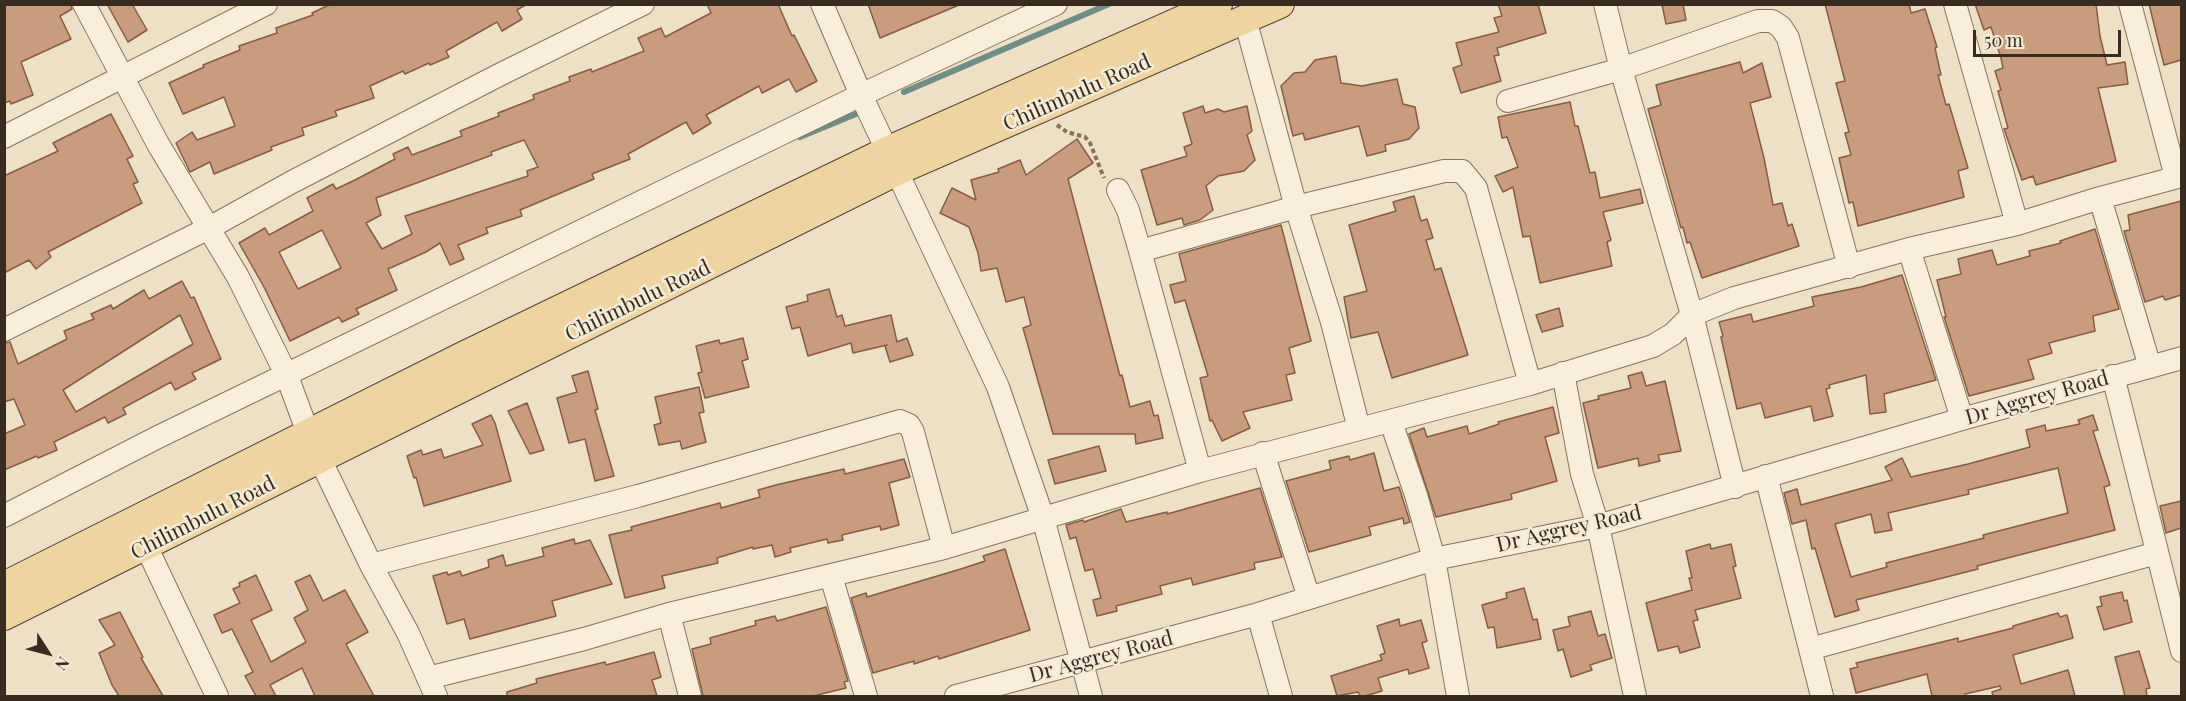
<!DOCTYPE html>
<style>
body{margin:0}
#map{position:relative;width:2186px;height:701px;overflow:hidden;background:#ede0c7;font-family:"Playfair Display",serif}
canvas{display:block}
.frame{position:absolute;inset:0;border:6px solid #382b20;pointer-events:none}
.north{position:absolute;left:18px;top:623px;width:60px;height:60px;-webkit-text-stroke:4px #f4ebd6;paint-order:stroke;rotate:126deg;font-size:16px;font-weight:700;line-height:24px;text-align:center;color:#382b20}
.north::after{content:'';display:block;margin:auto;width:21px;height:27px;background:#382b20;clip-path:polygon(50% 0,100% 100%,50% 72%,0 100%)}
.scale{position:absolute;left:1973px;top:30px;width:148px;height:27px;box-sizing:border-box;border:3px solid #382b20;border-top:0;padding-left:8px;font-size:18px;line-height:21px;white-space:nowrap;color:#382b20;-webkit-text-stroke:4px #f4ebd6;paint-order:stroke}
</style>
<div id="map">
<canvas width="2186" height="701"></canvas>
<div class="frame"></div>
<div class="north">N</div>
<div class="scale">50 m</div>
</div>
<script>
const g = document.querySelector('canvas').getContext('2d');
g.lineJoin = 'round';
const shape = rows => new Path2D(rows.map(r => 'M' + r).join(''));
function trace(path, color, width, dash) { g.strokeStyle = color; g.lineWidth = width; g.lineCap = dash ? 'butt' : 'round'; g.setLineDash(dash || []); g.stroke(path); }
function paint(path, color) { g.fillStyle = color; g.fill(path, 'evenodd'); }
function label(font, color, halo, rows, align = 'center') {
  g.font = font + ' "Playfair Display",serif'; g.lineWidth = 5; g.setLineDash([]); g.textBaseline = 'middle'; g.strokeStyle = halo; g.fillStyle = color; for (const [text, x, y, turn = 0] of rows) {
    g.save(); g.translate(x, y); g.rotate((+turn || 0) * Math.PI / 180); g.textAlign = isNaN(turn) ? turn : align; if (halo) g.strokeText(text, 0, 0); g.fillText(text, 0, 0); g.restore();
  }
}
const stream = shape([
 [904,92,1109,4],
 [800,137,856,114]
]);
const building = shape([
 [4,4,71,4,72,9,60,16,71,39,21,62,33,95,11,104,10,101,4,103,4,4],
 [107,4,132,4,147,30,128,42,107,4],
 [331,4,527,4,517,10,522,19,502,31,497,22,446,51,449,57,430,65,429,63,405,74,403,71,370,86,374,98,335,111,337,116,302,128,304,135,271,147,272,150,214,174,210,162,190,172,176,143,192,132,197,140,235,126,224,97,183,114,169,83,204,67,203,65,240,50,239,46,277,33,276,28,313,15,312,13,331,4],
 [707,4,778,4,792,36,794,35,817,81,796,92,789,79,762,93,759,86,706,115,711,123,693,134,686,122,628,154,630,159,592,174,594,179,520,210,522,216,486,228,488,233,458,245,464,259,450,265,440,243,426,252,388,269,397,290,356,309,359,314,342,322,339,317,290,341,264,287,239,243,265,228,269,235,313,211,307,198,333,184,336,189,355,180,395,159,393,154,408,147,412,155,462,136,460,131,499,116,498,113,534,99,533,95,570,81,569,77,591,69,592,72,644,51,638,38,661,28,665,37,711,13,707,4],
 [524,140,538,167,527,171,528,176,405,216,412,234,382,249,366,223,381,215,376,198,492,155,491,152,524,140],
 [322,230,341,268,298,289,279,252,322,230],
 [868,4,958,4,959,5,880,38,868,4],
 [1498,4,1538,4,1546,33,1497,48,1499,55,1494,56,1501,81,1461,93,1453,68,1462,65,1456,43,1499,32,1494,18,1502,16,1498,4],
 [1662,4,1683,4,1686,20,1666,24,1662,4],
 [1825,4,1909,4,1911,13,1925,9,1937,47,1935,48,1941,75,1938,75,1946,105,1949,104,1968,168,1958,171,1964,197,1858,226,1853,202,1849,203,1839,158,1851,155,1845,133,1849,132,1836,83,1845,81,1825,4],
 [1975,4,2096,4,2100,36,2107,65,2125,62,2128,84,2098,88,2116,161,2036,185,2033,176,2022,180,2004,129,2008,128,1998,91,2001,90,1995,71,2003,68,2001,58,1991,27,1984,30,1975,4],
 [2149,4,2181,4,2181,60,2164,65,2149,4],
 [1336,56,1341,83,1362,86,1397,79,1403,104,1415,107,1419,128,1409,139,1385,145,1386,151,1367,156,1359,126,1305,140,1303,133,1293,136,1281,86,1294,73,1305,72,1315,60,1336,56],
 [1740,62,1743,73,1762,63,1771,97,1750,103,1764,158,1773,205,1782,203,1788,226,1792,224,1799,246,1702,278,1690,242,1687,243,1683,227,1681,228,1648,109,1661,105,1656,85,1740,62],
 [1570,102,1575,126,1578,126,1590,173,1595,172,1600,198,1640,189,1643,203,1603,212,1611,240,1607,242,1612,266,1540,283,1530,236,1523,237,1513,187,1503,192,1495,176,1518,167,1507,137,1502,138,1498,117,1570,102],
 [1203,106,1205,113,1218,109,1224,112,1247,106,1252,131,1247,135,1255,160,1244,171,1218,176,1206,186,1213,210,1200,220,1184,225,1182,218,1157,225,1141,170,1187,156,1184,147,1192,144,1183,113,1203,106],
 [111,114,133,156,127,159,138,182,133,184,142,203,48,252,51,257,36,269,29,260,4,273,4,176,58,151,53,143,111,114],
 [1077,139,1093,163,1068,179,1120,376,1122,375,1130,407,1150,401,1154,416,1158,415,1163,438,1136,444,1135,434,1053,434,1023,328,1031,325,1024,297,1006,302,997,268,981,271,978,253,969,227,940,213,952,188,976,200,971,180,999,172,998,169,1020,160,1026,175,1077,139],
 [1414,196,1421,221,1427,219,1433,238,1426,240,1435,270,1441,268,1468,355,1392,378,1378,332,1351,338,1344,297,1367,291,1349,225,1396,211,1393,202,1414,196],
 [2181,201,2181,295,2165,300,2163,296,2145,302,2124,231,2130,230,2128,215,2181,201],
 [1281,225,1311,341,1289,348,1295,373,1286,375,1292,400,1243,412,1250,428,1222,441,1212,420,1210,421,1200,378,1208,376,1185,300,1175,303,1170,285,1186,281,1179,254,1281,225],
 [2095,229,2119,309,2093,316,2095,331,2049,343,2052,353,2028,360,2034,379,1969,396,1944,317,1946,317,1937,280,1961,274,1958,259,1992,250,1997,265,2030,256,2029,251,2061,243,2060,241,2095,229],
 [1902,275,1936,380,1884,394,1886,412,1870,414,1866,375,1829,385,1830,388,1826,389,1833,416,1814,421,1811,406,1765,418,1761,403,1737,409,1721,337,1723,336,1719,322,1751,314,1753,322,1814,306,1812,297,1861,287,1902,275],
 [182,281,191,298,194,297,221,359,192,373,196,379,175,390,171,382,123,408,126,414,108,423,105,417,54,442,57,450,38,458,37,456,4,470,4,434,25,425,14,399,4,402,4,343,10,342,18,364,67,339,64,331,94,319,91,314,111,305,113,309,144,290,149,299,182,281],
 [180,315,193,344,76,412,63,390,180,315],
 [829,289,837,317,842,315,845,326,891,315,897,342,907,338,913,355,890,362,885,346,887,345,853,353,851,343,808,356,800,327,792,329,786,307,808,301,807,295,829,289],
 [1559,308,1563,326,1542,332,1536,315,1559,308],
 [743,338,748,359,742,361,749,387,705,398,698,373,702,372,696,346,719,340,720,344,743,338],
 [588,371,598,409,595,410,614,476,595,481,585,439,569,443,557,398,577,392,572,376,588,371],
 [1642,372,1646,386,1665,381,1681,451,1658,455,1660,461,1639,466,1638,458,1598,468,1583,403,1599,399,1598,396,1631,388,1628,376,1642,372],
 [699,387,704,412,699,413,706,442,682,449,680,441,659,445,654,425,661,423,655,397,699,387],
 [527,403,544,450,530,454,508,411,527,403],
 [1553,407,1559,433,1545,437,1557,481,1511,494,1512,499,1436,517,1409,434,1424,428,1427,437,1467,426,1469,434,1499,424,1498,422,1553,407],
 [491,415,495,423,511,481,424,506,416,477,414,478,407,456,421,450,423,455,441,449,444,458,483,445,472,424,491,415],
 [2093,415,2098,430,2093,431,2110,485,2104,487,2115,530,1977,566,1978,569,1856,600,1859,610,1835,617,1815,548,1812,549,1806,520,1792,524,1784,493,1797,489,1801,505,1892,480,1885,467,1902,458,1911,477,1968,464,2030,447,2026,430,2045,425,2046,431,2080,424,2078,420,2093,415],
 [2058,468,2068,513,1983,535,1984,538,1886,563,1887,567,1851,577,1835,524,1871,514,1875,533,1892,530,1888,513,1969,494,1968,490,2058,468],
 [1099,446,1106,471,1055,484,1048,460,1099,446],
 [1374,453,1384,491,1399,487,1410,522,1404,524,1403,518,1369,527,1371,535,1309,552,1286,481,1331,469,1329,461,1349,456,1350,460,1374,453],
 [904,459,910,477,889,483,899,525,881,530,880,526,842,535,843,540,828,543,827,539,790,548,791,552,775,557,772,545,753,549,753,547,717,558,718,563,662,576,665,588,625,598,609,535,632,530,631,527,705,507,720,503,721,508,760,497,758,490,776,485,844,469,845,474,904,459],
 [1260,488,1282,557,1254,563,1255,569,1193,585,1191,578,1160,586,1162,594,1116,606,1117,611,1097,616,1093,600,1101,598,1093,569,1085,571,1076,537,1070,539,1066,525,1083,520,1084,522,1121,509,1126,522,1167,512,1167,514,1260,488],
 [2181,501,2181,528,2166,533,2160,506,2181,501],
 [574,539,575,544,590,540,612,584,552,601,556,616,470,639,464,619,447,624,433,576,447,572,448,575,460,571,462,576,489,567,488,560,503,555,506,566,544,556,542,548,574,539],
 [1710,544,1711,549,1731,544,1736,566,1733,567,1741,598,1695,610,1698,620,1693,621,1700,647,1680,653,1678,646,1658,651,1646,603,1692,590,1689,578,1692,578,1686,551,1710,544],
 [1005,549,1030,630,939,659,938,656,914,664,914,661,873,673,851,598,866,593,867,597,964,568,985,561,983,556,1005,549],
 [256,575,272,610,251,620,271,662,306,642,294,618,308,610,295,582,310,575,323,601,345,590,368,632,346,644,374,696,315,696,302,668,270,685,276,696,256,696,245,676,253,672,232,629,222,633,214,615,240,603,233,589,240,586,239,583,256,575],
 [1524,588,1533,620,1537,619,1541,639,1497,648,1494,627,1488,628,1482,605,1507,598,1506,593,1524,588],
 [2122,592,2124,601,2127,600,2132,622,2104,630,2097,607,2102,606,2100,597,2122,592],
 [826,607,848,681,844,682,846,688,813,696,703,696,692,649,711,644,710,638,756,625,755,621,775,616,777,621,826,607],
 [1591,611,1598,636,1605,634,1612,658,1590,665,1592,670,1571,677,1563,649,1558,651,1553,630,1570,626,1568,617,1591,611],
 [120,612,143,657,141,658,163,696,119,696,112,685,99,653,115,645,99,620,120,612],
 [2058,613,2060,617,2067,615,2073,638,2013,655,2021,684,2068,670,2075,696,1993,696,1992,692,2001,689,2000,686,1965,694,1965,696,1932,696,1927,674,1856,693,1850,669,1858,667,1856,663,1938,643,1958,638,1958,642,2013,628,2013,626,2058,613],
 [1399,619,1400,626,1421,620,1427,641,1422,643,1429,668,1409,674,1408,669,1378,678,1382,691,1365,696,1360,696,1358,692,1337,696,1331,676,1382,660,1380,655,1385,653,1377,626,1399,619],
 [2139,651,2150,688,2146,689,2147,696,2125,696,2115,657,2139,651],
 [654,652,661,677,652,680,657,696,507,696,507,692,537,683,536,679,605,662,606,665,654,652]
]);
const path = shape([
 [1057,125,1067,132,1085,137,1090,143,1104,178]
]);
const minor = shape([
 [84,4,158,144,238,277,287,376,308,433],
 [822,4,861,95,998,387,1043,518,1091,696],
 [1605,4,1621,69,1692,315,1735,487],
 [1955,4,2017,224],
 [2130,4,2176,177],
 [1245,19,1296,207,1332,322,1359,429],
 [1508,101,1621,69,1758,21,1772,21,1781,27,1788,38,1849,267],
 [4,137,266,4],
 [1118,190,1128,210,1140,251,1200,471],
 [2100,198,2150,367],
 [1909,249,1962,419],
 [1140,251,1296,207,1444,171,1462,171,1476,188,1530,384],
 [4,330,209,228,292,182,501,74,643,4],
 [1563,373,1582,474,1598,526,1635,696],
 [2113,376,2182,651],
 [1391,422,1416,495,1434,559,1458,696],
 [1263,453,1309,598],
 [320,459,371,565,408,633,436,696],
 [1766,476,1822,696],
 [4,516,158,437,861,95,1056,4],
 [146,546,217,696],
 [371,565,638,496,900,421,909,425,913,432,944,548],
 [831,576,866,696],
 [669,614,690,696],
 [1258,614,1281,696],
 [1810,649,2157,553],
 [428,678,584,639,669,614,944,548,1200,471,1530,384,1653,346,1673,334,1692,315,1734,298,1909,249,2017,224,2100,198,2182,176],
 [956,696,1258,614,1434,559,1598,526,1962,419,2182,358]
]);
const major = shape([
 [4,586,461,357,889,150,1218,4],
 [4,616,897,171,1280,4]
]);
const streetNames = [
 ["Chilimbulu Road",1077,93,-24],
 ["Chilimbulu Road",638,301,-26],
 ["Dr Aggrey Road",2037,398,-16],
 ["Chilimbulu Road",203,518,-27],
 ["Dr Aggrey Road",1569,529,-13],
 ["Dr Aggrey Road",1101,657,-15]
];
trace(stream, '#6f8f86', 6);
paint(building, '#c99c7e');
trace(building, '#865c44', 1.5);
trace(minor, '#87725d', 24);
trace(major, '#564131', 30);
trace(path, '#87725d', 4, [4.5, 3]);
trace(minor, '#f8eeda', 22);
trace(major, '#eed4a1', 28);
label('21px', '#382b20', '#f4ebd6', streetNames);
</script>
